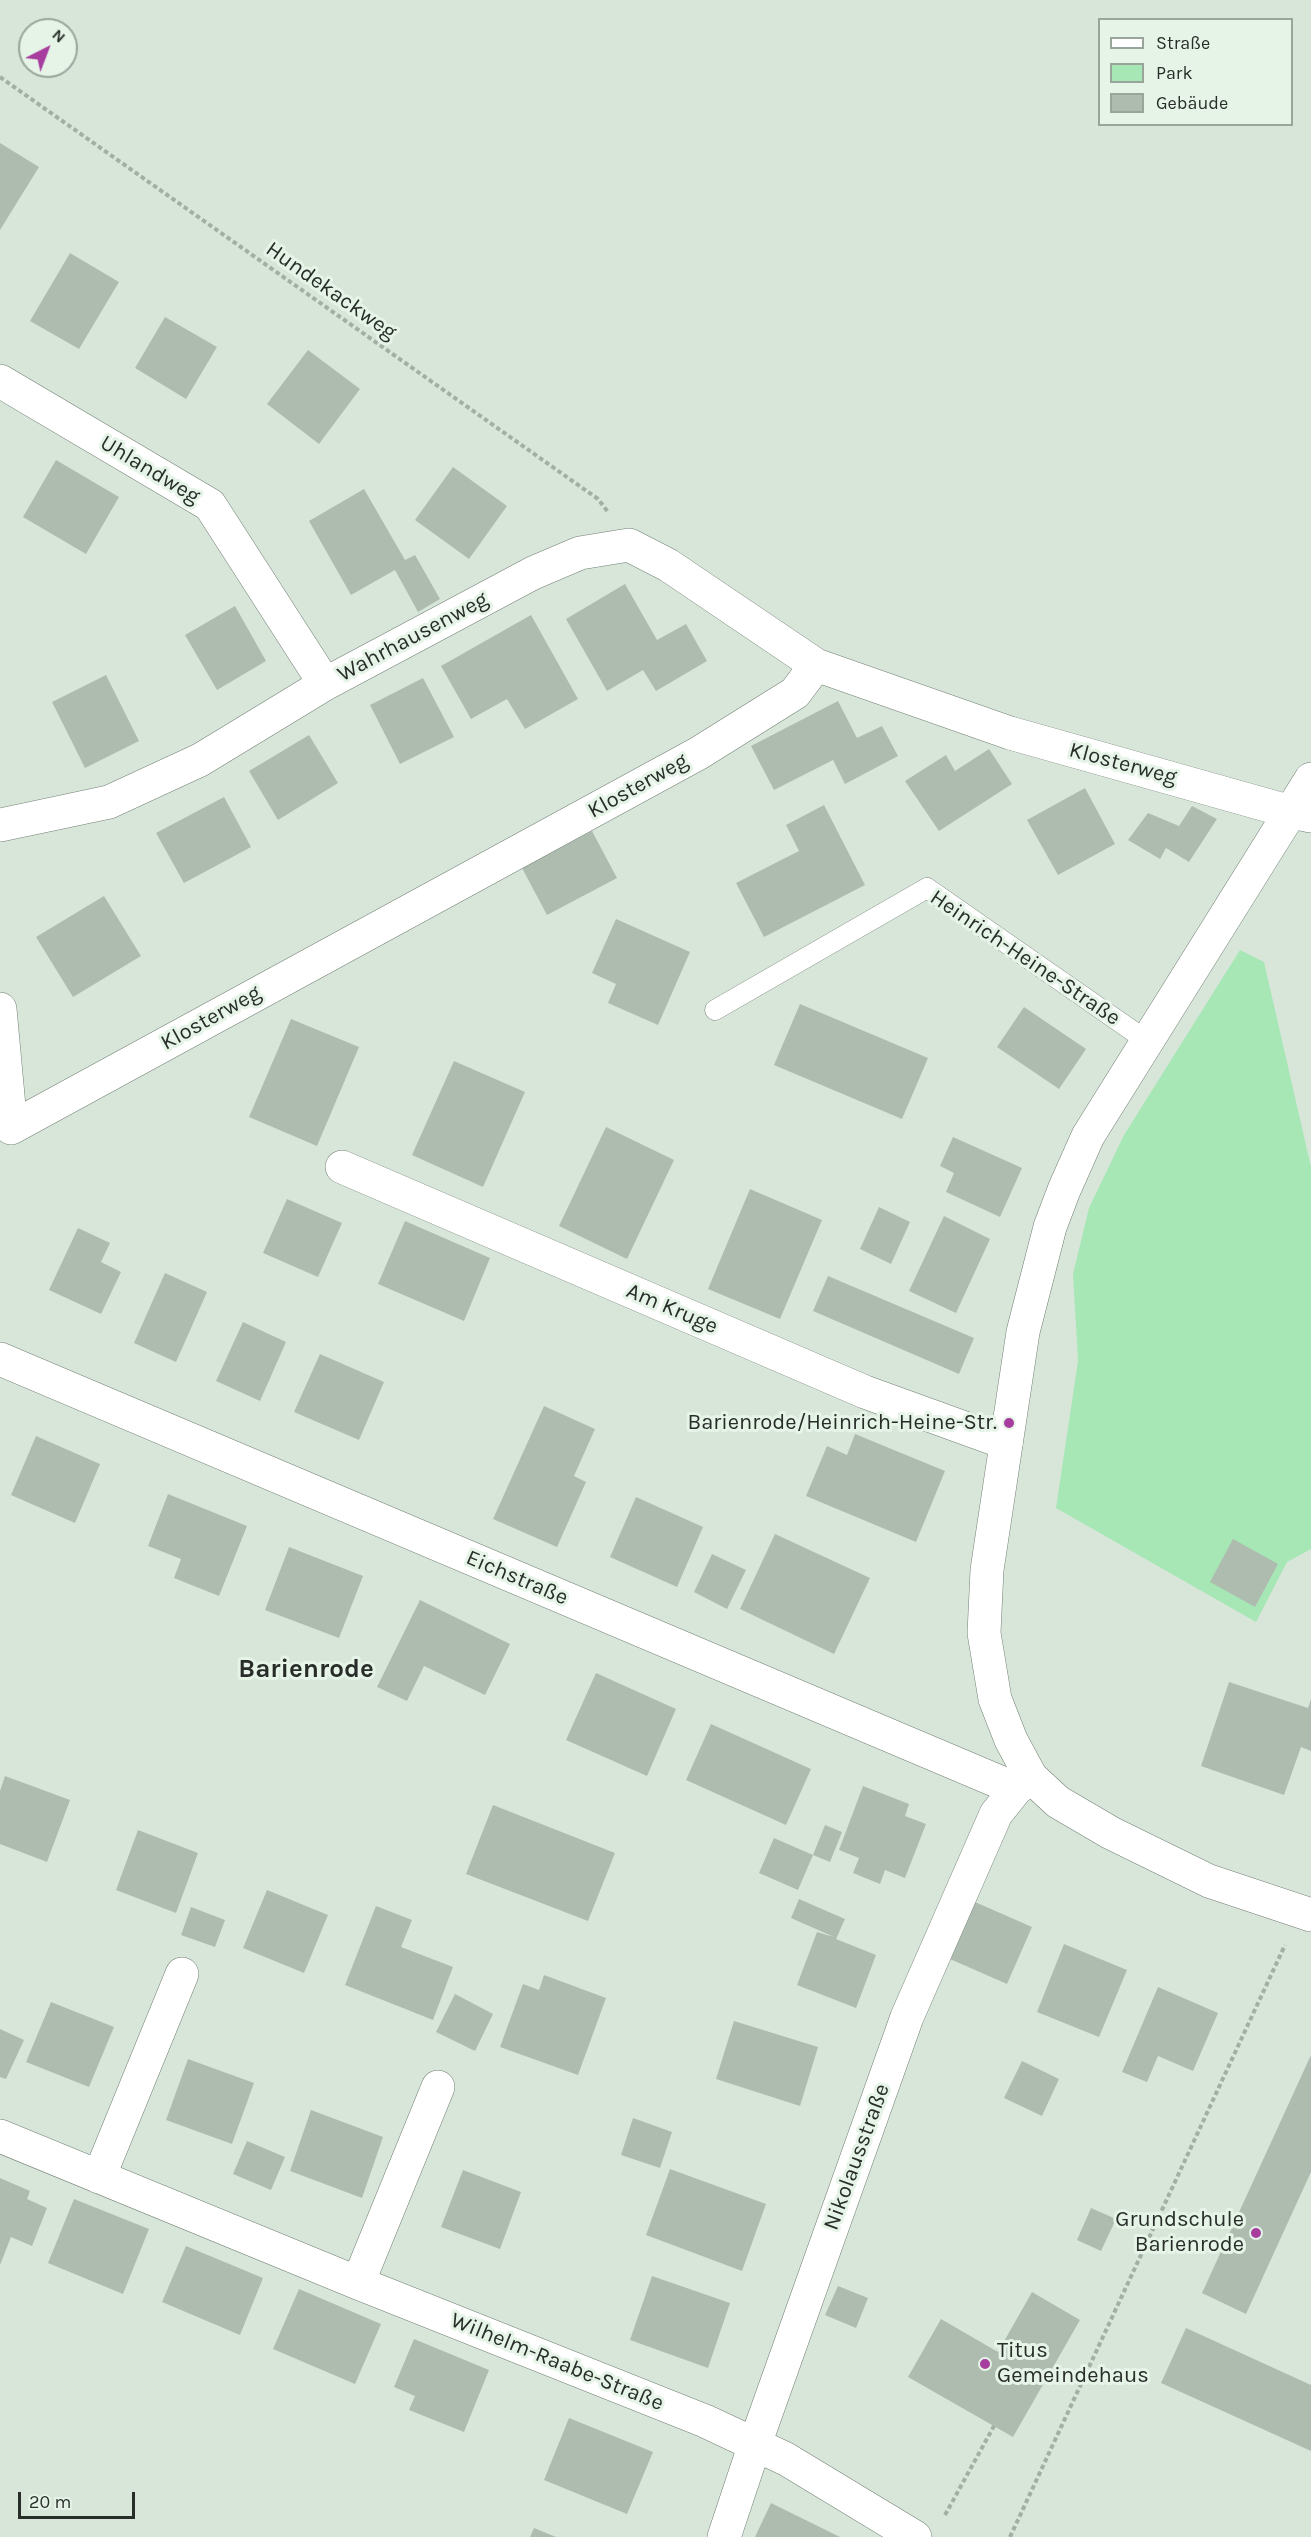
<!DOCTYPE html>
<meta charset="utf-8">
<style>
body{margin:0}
#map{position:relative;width:1311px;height:2537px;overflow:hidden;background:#d8e6da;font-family:Karla,sans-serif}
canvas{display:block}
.legend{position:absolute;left:1098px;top:18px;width:195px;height:108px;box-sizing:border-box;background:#e5f4e7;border:2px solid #99a49b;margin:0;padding:8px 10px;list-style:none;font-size:18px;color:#282d29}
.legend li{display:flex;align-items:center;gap:12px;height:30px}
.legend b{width:30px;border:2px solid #99a49b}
.north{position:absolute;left:18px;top:18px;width:60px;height:60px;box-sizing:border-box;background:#e5f4e7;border:2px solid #99a49b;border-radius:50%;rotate:42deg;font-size:16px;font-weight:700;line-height:24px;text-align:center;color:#282d29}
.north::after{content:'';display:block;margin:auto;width:21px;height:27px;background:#a73e9f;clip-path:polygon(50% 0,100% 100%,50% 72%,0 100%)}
.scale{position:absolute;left:18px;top:2492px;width:117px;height:27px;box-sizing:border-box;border:3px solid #282d29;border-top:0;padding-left:8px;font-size:18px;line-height:21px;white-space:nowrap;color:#282d29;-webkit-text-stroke:4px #e5f4e7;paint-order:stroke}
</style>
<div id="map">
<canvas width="1311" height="2537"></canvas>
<ul class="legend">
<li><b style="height:8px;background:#fff"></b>Straße</li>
<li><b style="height:16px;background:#a7e6b5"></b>Park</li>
<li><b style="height:16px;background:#aebcb0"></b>Gebäude</li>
</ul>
<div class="north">N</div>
<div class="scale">20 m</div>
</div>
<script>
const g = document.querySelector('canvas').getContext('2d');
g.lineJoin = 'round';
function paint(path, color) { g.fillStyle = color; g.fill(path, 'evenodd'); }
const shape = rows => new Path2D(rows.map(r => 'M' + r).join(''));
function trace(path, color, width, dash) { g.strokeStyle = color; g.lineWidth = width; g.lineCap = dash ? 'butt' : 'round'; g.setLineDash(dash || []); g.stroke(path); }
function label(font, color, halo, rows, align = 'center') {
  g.font = font + ' Karla,sans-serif'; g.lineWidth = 6; g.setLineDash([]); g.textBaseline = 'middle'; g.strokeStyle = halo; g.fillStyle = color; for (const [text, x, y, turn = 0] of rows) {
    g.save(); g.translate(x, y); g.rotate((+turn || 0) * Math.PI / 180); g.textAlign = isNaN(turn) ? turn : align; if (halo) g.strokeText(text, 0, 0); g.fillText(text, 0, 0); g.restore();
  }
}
const green = shape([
 [1240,950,1264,962,1311,1167,1311,1549,1287,1562,1256,1622,1056,1508,1078,1361,1073,1274,1089,1208,1124,1135]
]);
const building = shape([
 [0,143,39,167,0,230],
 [70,253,119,282,79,349,30,321],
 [165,317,217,347,186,399,135,368],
 [308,350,360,389,319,444,267,404],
 [56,460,119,497,86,554,23,517],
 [453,467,507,506,469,559,415,520],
 [364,489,405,560,415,555,440,599,418,612,395,570,351,595,309,521],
 [625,584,657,640,686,624,707,661,656,691,643,670,607,691,566,619],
 [235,606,266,661,217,690,185,635],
 [531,615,578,699,525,729,507,699,471,719,441,666],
 [106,675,139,741,85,768,52,702],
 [423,678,454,737,400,764,370,705],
 [838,701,857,738,882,726,898,756,845,784,833,760,774,790,751,746],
 [309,735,338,783,278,820,249,771],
 [989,749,1012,784,939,831,905,781,946,755,955,771],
 [1085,788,1115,844,1058,875,1027,820],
 [224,797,251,847,184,883,156,833],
 [824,805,865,885,764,937,736,883,799,851,786,825],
 [1192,806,1217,819,1189,862,1166,848,1160,859,1128,840,1148,813,1179,826],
 [592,831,617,878,547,915,522,868],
 [104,896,141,956,73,997,36,937],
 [616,919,690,952,658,1025,608,1003,616,984,592,973],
 [800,1004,928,1058,902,1119,774,1065],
 [1024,1007,1086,1049,1059,1089,997,1047],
 [291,1019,359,1047,317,1146,249,1117],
 [454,1061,525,1092,483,1187,412,1155],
 [606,1127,674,1160,627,1259,559,1226],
 [953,1137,1022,1168,1000,1217,946,1192,954,1173,940,1166],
 [750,1189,822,1220,780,1319,708,1289],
 [287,1199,342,1223,318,1277,263,1253],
 [879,1207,910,1222,891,1264,860,1249],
 [944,1216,990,1239,956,1313,909,1291],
 [405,1221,490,1258,464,1321,378,1284],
 [78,1228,110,1243,101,1262,121,1272,101,1314,49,1290],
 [165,1273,207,1292,176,1362,134,1343],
 [828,1276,974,1338,959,1374,813,1311],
 [243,1322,286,1342,260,1401,216,1381],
 [320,1354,384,1382,359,1440,294,1412],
 [544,1406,595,1429,574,1476,586,1482,557,1547,493,1519],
 [855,1434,945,1471,916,1542,806,1496,827,1446,847,1455],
 [36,1436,100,1464,75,1523,11,1495],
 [168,1494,247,1526,219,1596,174,1578,181,1559,148,1546],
 [636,1497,703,1527,677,1587,610,1557],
 [775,1534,870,1578,834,1654,740,1609],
 [1233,1539,1278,1564,1255,1607,1210,1582],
 [289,1547,363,1576,339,1638,265,1610],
 [712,1554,746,1570,727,1609,694,1592],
 [420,1600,510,1644,485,1695,424,1666,407,1701,377,1687],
 [596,1673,676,1709,647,1776,566,1740],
 [1229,1682,1308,1708,1311,1699,1311,1751,1301,1747,1284,1795,1201,1766],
 [711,1724,811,1769,786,1825,686,1780],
 [5,1776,70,1800,47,1862,0,1844,0,1791],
 [863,1786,909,1804,905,1816,926,1824,905,1878,885,1870,880,1884,853,1873,859,1858,839,1850],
 [493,1805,615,1853,588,1921,466,1874],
 [825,1825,842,1832,830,1862,813,1855],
 [138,1830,198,1853,176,1913,116,1890],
 [774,1838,813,1855,798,1890,759,1873],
 [267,1890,328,1915,304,1973,243,1948],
 [799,1899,845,1919,836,1939,876,1955,856,2008,797,1985,817,1932,834,1937,791,1918],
 [975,1902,1032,1927,1007,1984,950,1959],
 [376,1906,412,1920,401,1947,453,1967,433,2020,345,1985],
 [191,1907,225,1920,215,1947,181,1935],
 [1064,1944,1127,1970,1099,2037,1037,2012],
 [544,1975,606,1998,578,2075,500,2047,523,1984,539,1990],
 [1158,1987,1218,2013,1193,2071,1158,2056,1147,2082,1122,2072],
 [455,1994,493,2014,475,2051,436,2032],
 [51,2002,114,2027,89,2087,26,2062],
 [734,2021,818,2047,800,2106,716,2079],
 [0,2029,24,2040,6,2079,0,2077],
 [1311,2055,1311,2172,1246,2314,1202,2293],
 [188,2059,254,2083,232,2144,166,2120],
 [1022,2061,1059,2079,1042,2116,1004,2098],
 [311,2110,383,2137,362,2198,290,2171],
 [633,2118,672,2132,660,2168,621,2155],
 [247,2141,285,2157,271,2190,233,2174],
 [670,2169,766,2204,742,2271,646,2235],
 [463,2170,521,2192,500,2249,441,2227],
 [0,2178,30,2191,27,2199,47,2208,32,2246,11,2237,0,2265],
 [74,2199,149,2229,123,2294,48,2263],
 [1091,2208,1116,2219,1101,2251,1077,2240],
 [186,2246,263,2278,240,2335,162,2302],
 [652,2276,730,2303,708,2368,630,2340],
 [838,2286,868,2298,856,2328,825,2315],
 [299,2289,381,2324,355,2384,273,2349],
 [1032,2292,1080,2320,1013,2437,908,2377,941,2319,998,2352],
 [1186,2328,1311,2385,1311,2451,1161,2383],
 [414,2339,489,2370,464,2432,409,2410,415,2396,394,2387],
 [569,2418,653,2452,627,2514,544,2480],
 [771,2503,840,2537,755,2537],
 [534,2528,556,2537,530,2537]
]);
const path = shape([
 [0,77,598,499,608,512],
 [945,2515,994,2426],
 [1010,2537,1285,1945]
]);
const service = shape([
 [715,1010,927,888,1147,1041]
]);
const minor = shape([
 [0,381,210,505,325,684],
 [0,825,109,802,200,760,325,684,533,573,580,553,629,545,668,565,816,665,1010,733,1291,812,1311,816],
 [0,1009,11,1128],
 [11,1128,699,753,795,693,816,665],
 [342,1167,865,1392,1006,1443],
 [0,1359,1016,1789,1031,1777],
 [0,2136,358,2283,705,2421,786,2459,915,2537],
 [99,2177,182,1974],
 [358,2283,438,2087],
 [724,2537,755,2444,907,2017,996,1814,1016,1789]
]);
const tertiary = shape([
 [1311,779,1088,1136,1064,1190,1050,1227,1023,1332,987,1570,984,1633,995,1699,1011,1740,1031,1777,1058,1802,1111,1833,1209,1881,1311,1915]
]);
const markers = [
 [1009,1423,6,"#a73e9f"],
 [1256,2233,6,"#a73e9f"],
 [985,2364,6,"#a73e9f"]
];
const streetNames = [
 ["Hundekackweg",331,291,35],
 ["Uhlandweg",150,470,31],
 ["Wahrhausenweg",413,637,-28],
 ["Klosterweg",1123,764,15],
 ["Klosterweg",638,786,-29],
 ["Heinrich-Heine-Straße",1025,958,34],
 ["Klosterweg",211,1018,-29],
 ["Am Kruge",672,1309,23],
 ["Eichstraße",517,1578,23],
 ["Nikolausstraße",857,2157,-70],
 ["Wilhelm-Raabe-Straße",557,2362,22]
];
const poiNames = [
 ["Barienrode/Heinrich-Heine-Str.",997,1423],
 ["Grundschule",1244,2220],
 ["Barienrode",1244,2245],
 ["Titus",997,2351,"left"],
 ["Gemeindehaus",997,2376,"left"]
];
const quarterNames = [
 ["Barienrode",306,1670]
];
paint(green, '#a7e6b5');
paint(building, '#aebcb0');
trace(service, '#727f74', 21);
trace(minor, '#727f74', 34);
trace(tertiary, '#727f74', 34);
trace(path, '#a3aea4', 4, [4.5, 3]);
trace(service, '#fff', 20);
trace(minor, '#fff', 33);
trace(tertiary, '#fff', 33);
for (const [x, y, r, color] of markers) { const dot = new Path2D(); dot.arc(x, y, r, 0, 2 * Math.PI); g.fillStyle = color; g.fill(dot); trace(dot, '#e5f4e7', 2); }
label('22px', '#282d29', '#e5f4e7', streetNames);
label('22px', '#282d29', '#e5f4e7', poiNames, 'right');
label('bold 26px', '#282d29', '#e5f4e7', quarterNames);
</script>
